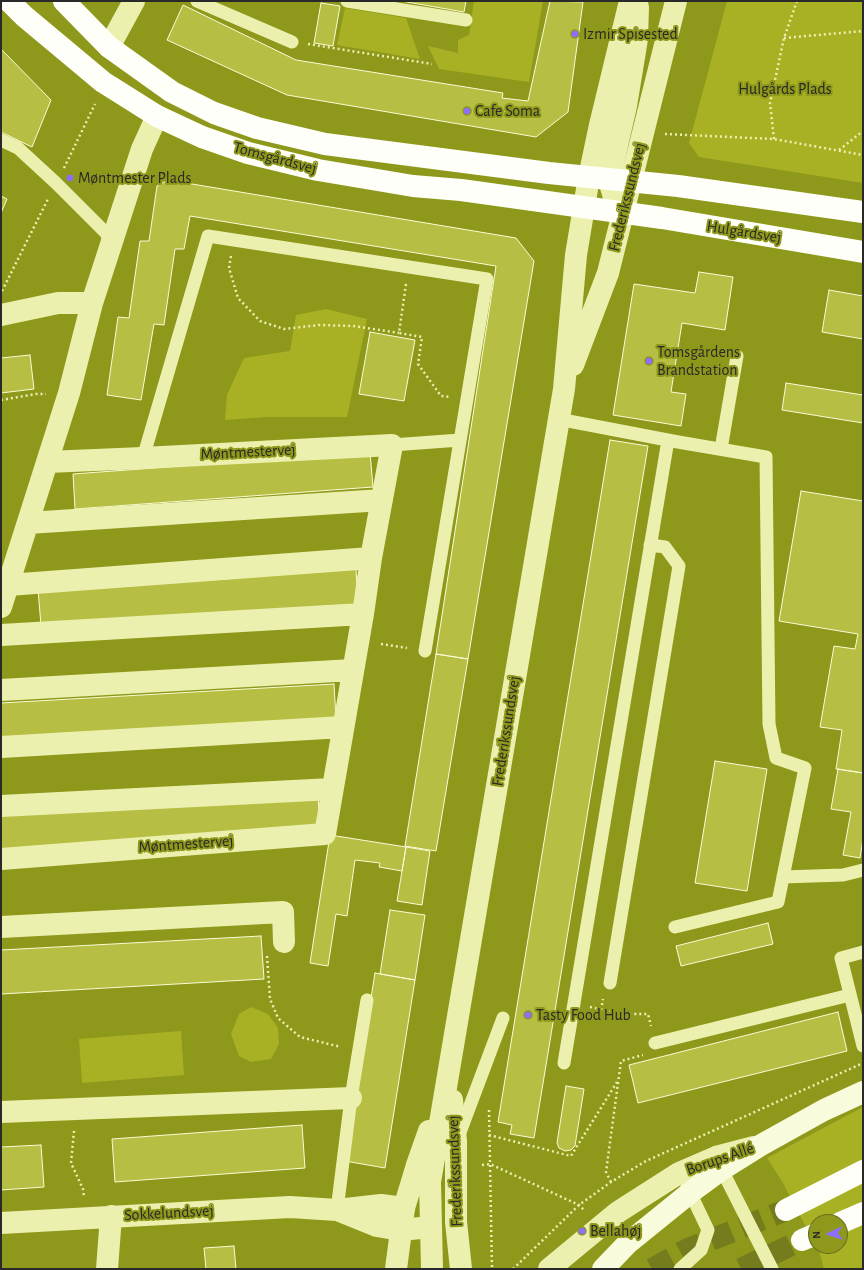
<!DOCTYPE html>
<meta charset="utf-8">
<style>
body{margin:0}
#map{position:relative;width:864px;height:1270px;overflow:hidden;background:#8e981a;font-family:"Alegreya Sans",sans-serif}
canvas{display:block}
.frame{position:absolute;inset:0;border:2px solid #292929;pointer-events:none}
.north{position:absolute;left:808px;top:1214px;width:40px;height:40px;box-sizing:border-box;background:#8e981a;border:1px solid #666c20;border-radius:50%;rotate:266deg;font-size:11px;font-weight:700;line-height:16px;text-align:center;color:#292929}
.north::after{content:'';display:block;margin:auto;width:14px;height:18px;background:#8e6eff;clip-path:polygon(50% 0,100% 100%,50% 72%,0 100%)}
</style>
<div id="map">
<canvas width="864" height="1270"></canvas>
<div class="frame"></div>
<div class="north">N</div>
</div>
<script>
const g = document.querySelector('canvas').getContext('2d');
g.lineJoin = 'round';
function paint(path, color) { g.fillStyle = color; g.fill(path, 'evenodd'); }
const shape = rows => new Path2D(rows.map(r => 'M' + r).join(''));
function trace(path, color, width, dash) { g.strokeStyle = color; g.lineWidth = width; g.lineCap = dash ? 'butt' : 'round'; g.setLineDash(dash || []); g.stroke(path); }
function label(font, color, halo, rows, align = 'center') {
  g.font = font + ' "Alegreya Sans",sans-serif'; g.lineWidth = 4; g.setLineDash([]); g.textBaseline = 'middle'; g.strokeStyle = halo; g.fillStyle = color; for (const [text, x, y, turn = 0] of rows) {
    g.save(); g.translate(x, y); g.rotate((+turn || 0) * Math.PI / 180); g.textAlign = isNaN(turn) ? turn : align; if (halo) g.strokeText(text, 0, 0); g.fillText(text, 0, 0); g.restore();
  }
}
const green = shape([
 [474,1,543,1,529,82,439,69,428,46,458,53,458,40,469,35],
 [727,1,863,1,863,183,699,157,689,143],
 [345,8,406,18,420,59,337,45],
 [326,309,367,319,347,417,267,417,225,420,227,395,244,358,290,351,296,315],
 [251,1007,268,1014,278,1028,279,1044,271,1059,251,1062,239,1056,231,1034,239,1014],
 [181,1031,184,1075,82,1083,79,1039],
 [863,1107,863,1269,824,1269,820,1254,783,1183,767,1158],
 [816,1222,840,1222,840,1246,816,1246]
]);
const building = shape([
 [401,1,466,1,464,12,401,1],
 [550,1,583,2,568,112,536,137,287,95,167,40,183,5,296,60,503,93,502,98,528,101,550,1],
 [321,3,340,6,333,46,314,43,321,3],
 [1,49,51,100,32,147,1,132,1,49],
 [168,180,516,238,534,261,468,659,436,654,496,266,190,216,184,249,175,249,164,325,154,324,141,400,107,395,118,317,129,318,140,241,149,241,157,186,168,180],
 [1,196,7,199,1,213,1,196],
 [699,272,733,277,725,330,682,323,671,392,686,394,681,426,613,415,634,284,695,293,699,272],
 [829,290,863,296,863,339,822,332,829,290],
 [370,332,415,340,404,401,359,394,370,332],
 [30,355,34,389,1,393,1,358,30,355],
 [786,383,863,395,863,423,782,410,786,383],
 [610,440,648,446,534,1138,510,1134,512,1125,498,1122,610,440],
 [370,452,373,487,75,509,73,474,370,452],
 [801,491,863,501,863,773,836,769,842,730,820,727,834,646,855,649,858,634,779,621,801,491],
 [356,569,358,604,41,625,38,590,356,569],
 [436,654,468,659,436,851,405,846,436,654],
 [334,684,336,718,1,737,1,703,334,684],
 [715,761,767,769,747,891,695,883,715,761],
 [838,769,863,773,863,839,860,858,843,855,851,812,831,809,838,769],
 [318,795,320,829,1,849,1,815,318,795],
 [330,835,406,847,402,871,379,867,380,863,355,860,347,916,336,914,328,966,310,963,330,835],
 [406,847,430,851,422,905,397,901,406,847],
 [390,910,425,915,415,980,380,974,390,910],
 [768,923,773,944,681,966,676,946,768,923],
 [261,936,264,979,1,994,1,950,261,936],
 [375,973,415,980,385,1168,345,1161,375,973],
 [838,1012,847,1051,638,1103,629,1065,838,1012],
 [566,1086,584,1089,575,1146,571,1150,565,1151,559,1148,557,1143,566,1086],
 [302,1125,305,1168,115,1182,112,1139,302,1125],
 [41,1145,44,1187,1,1190,1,1147,41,1145],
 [234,1246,236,1269,206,1269,204,1248,234,1246]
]);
const primaryTunnel = shape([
 [652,1269,688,1249,786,1210],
 [741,1269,802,1240]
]);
const path = shape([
 [784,38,863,31],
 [308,44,432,64],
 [665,134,774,139,863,155],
 [774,139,770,103,784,38,797,1],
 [839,150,863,131],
 [64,168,95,104],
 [231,256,229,268,238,298,260,321,284,329,319,325,353,326,399,333],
 [406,284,399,333,422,337,418,364,441,396,450,397],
 [2,291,48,199],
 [1,400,36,394,46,394],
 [381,644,407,648],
 [267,956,270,999,278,1018,300,1037,341,1047],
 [590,1007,625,1014,648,1014,651,1026],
 [601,1010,603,999],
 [489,1110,492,1269],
 [74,1131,71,1163,83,1189,84,1197],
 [489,1135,571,1156,617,1082],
 [482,1165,490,1164,579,1205,585,1211],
 [611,1182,606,1172,621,1061,643,1055],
 [513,1269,579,1205,611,1182,646,1161,861,1064]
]);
const service = shape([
 [197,1,292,42],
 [347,1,466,20],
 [1,140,18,148,56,183,106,233,111,243],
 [558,419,678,442,766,457,769,724,776,758,805,768,778,902,675,927],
 [392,445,460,440],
 [721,449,737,356],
 [143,458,208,236,487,279,425,651],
 [783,877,843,875,863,870],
 [863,952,841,958,863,1046],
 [610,983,679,566,665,547,650,545],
 [655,1043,850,995],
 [564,1063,668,440],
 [459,1135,503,1018],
 [719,1164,772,1269],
 [337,1210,351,1098,367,1000],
 [680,1269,701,1250,708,1230,687,1186]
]);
const minor = shape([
 [109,47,134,1],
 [1,315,58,303,92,303],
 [28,523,382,500],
 [8,585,371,558],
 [1,607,69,393,92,303,142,149,157,116],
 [1,635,363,614],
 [1,690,353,670],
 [1,747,343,727],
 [1,806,332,789],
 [1,859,325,834,363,614,371,558,392,445,143,458,47,462],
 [1,927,283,912,284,942],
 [1,1112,351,1098],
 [340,1211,377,1226,400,1230,431,1227],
 [1,1223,290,1207,337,1210,381,1205,404,1208],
 [107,1269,111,1216]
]);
const tertiary = shape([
 [624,213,618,206,614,197,611,187,611,171,626,106,637,39,638,7],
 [573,365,608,273,676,1],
 [452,1100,456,1141,456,1222,461,1269],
 [396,1269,404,1208,417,1165,429,1131],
 [432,1269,430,1182,564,389,576,255,589,177,600,125,630,1],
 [549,1269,618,1212,679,1173,716,1157,754,1147]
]);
const secondary = shape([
 [603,1269,628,1243,691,1192,721,1170,761,1145,824,1110,863,1092]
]);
const primary = shape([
 [9,1,24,16,103,82,157,116,202,137,248,153,318,170,413,186,461,190,662,218,863,252],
 [64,1,109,47,172,92,214,113,257,128,325,144,549,173,678,186,863,212],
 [786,1210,863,1171],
 [840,1223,863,1213],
 [802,1240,816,1234]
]);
const markers = [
 [575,34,4,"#8e6eff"],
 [467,111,4,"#8e6eff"],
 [70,178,4,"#8e6eff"],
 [649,361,4,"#8e6eff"],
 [528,1015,4,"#8e6eff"],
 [582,1231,4,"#8e6eff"]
];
const poiNames = [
 ["Izmir Spisested",583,34],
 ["Cafe Soma",475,111],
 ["Møntmester Plads",78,178],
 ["Tomsgårdens",657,352],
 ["Brandstation",657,370],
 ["Tasty Food Hub",536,1015],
 ["Bellahøj",590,1231]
];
const parkNames = [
 ["Hulgårds Plads",785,89]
];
const streetNames = [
 ["Tomsgårdsvej",275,158,15],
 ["Frederikssundsvej",627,197,-76],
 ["Hulgårdsvej",744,232,9],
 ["Møntmestervej",248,452,-3],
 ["Frederikssundsvej",506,731,-81],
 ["Møntmestervej",186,844,-4],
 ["Borups Allé",720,1159,-19],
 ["Frederikssundsvej",455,1171,-92],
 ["Sokkelundsvej",169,1213,-3]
];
paint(green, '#a8b123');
paint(building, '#b6bf43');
trace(building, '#f9fbd6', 1);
trace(primaryTunnel, '#757c1e', 22, [22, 11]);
trace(path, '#ecf0af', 2.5, [2, 3]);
trace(service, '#ecf0af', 13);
trace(minor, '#ecf0af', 22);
trace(tertiary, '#ecf0af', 22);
trace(secondary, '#f9fbdd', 22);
trace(primary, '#fefff8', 22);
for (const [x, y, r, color] of markers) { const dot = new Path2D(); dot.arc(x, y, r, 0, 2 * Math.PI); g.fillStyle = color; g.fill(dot); trace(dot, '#8e981a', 1.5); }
label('16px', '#292929', '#8e981a', poiNames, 'left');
label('16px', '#282825', '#8e981a', parkNames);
label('16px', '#292929', '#8e981a', streetNames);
</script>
